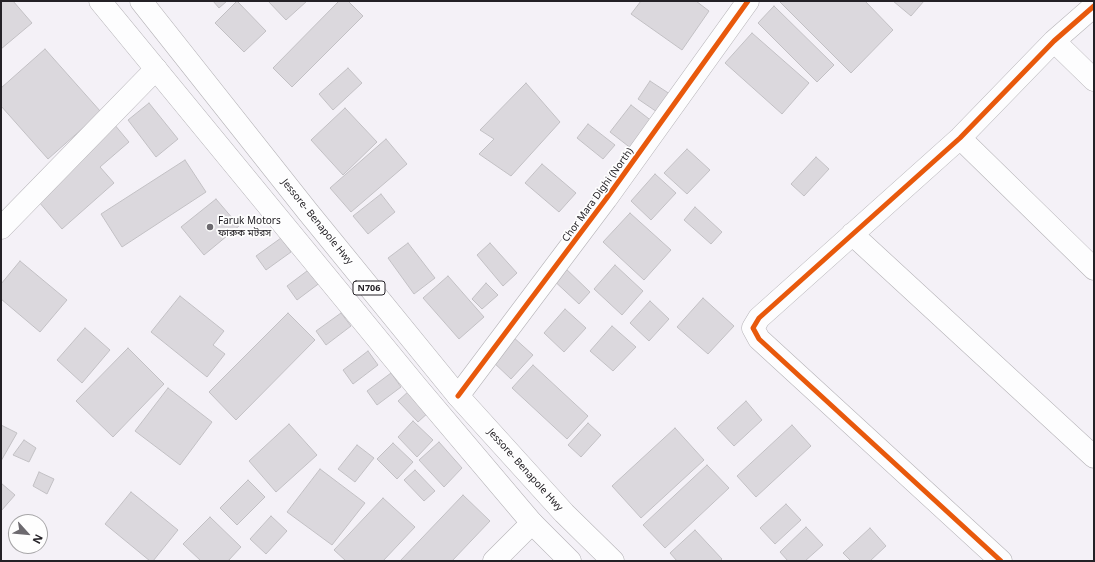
<!DOCTYPE html>
<meta charset="utf-8">
<style>
body{margin:0}
#map{position:relative;width:1095px;height:562px;overflow:hidden;background:#f4f1f7;font-family:"Noto Sans",sans-serif}
canvas{display:block}
.frame{position:absolute;inset:0;border:2px solid #242126;pointer-events:none}
.north{position:absolute;left:8px;top:514px;width:40px;height:40px;box-sizing:border-box;background:#fefefe;border:1px solid #a7a6a8;border-radius:50%;rotate:117deg;font-size:11px;font-weight:700;line-height:16px;text-align:center;color:#242126}
.north::after{content:'';display:block;margin:auto;width:14px;height:18px;background:#6d6a6f;clip-path:polygon(50% 0,100% 100%,50% 72%,0 100%)}
</style>
<div id="map">
<canvas width="1095" height="562"></canvas>
<div class="frame"></div>
<div class="north">N</div>
</div>
<script>
const g = document.querySelector('canvas').getContext('2d');
g.lineJoin = 'round';
function paint(path, color) { g.fillStyle = color; g.fill(path, 'evenodd'); }
const shape = rows => new Path2D(rows.map(r => 'M' + r).join(''));
function trace(path, color, width, dash) { g.strokeStyle = color; g.lineWidth = width; g.lineCap = dash ? 'butt' : 'round'; g.setLineDash(dash || []); g.stroke(path); }
function label(font, color, halo, rows, align = 'center') {
  g.font = font + ' "Noto Sans","Noto Sans Bengali",sans-serif'; g.lineWidth = 3.5; g.setLineDash([]); g.textBaseline = 'middle'; g.strokeStyle = halo; g.fillStyle = color; for (const [text, x, y, turn = 0] of rows) {
    g.save(); g.translate(x, y); g.rotate((+turn || 0) * Math.PI / 180); g.textAlign = isNaN(turn) ? turn : align; if (halo) g.strokeText(text, 0, 0); g.fillText(text, 0, 0); g.restore();
  }
}
const building = shape([
 [1,1,13,1,32,23,1,49,1,1],
 [213,1,227,1,219,8,213,1],
 [237,1,266,31,244,52,215,23,237,1],
 [268,1,307,1,286,20,268,1],
 [339,1,348,1,363,16,292,87,273,68,339,1],
 [641,1,696,1,709,11,682,50,631,14,641,1],
 [779,1,865,1,893,30,851,73,779,1],
 [893,1,924,1,911,16,893,1],
 [774,6,834,65,817,82,758,23,774,6],
 [752,33,809,83,782,114,725,63,752,33],
 [45,49,101,112,48,159,1,106,1,88,45,49],
 [348,68,362,83,333,110,319,94,348,68],
 [650,81,673,96,660,114,638,99,650,81],
 [526,83,560,122,511,176,479,154,494,139,480,130,526,83],
 [149,103,178,139,156,157,128,120,149,103],
 [631,105,653,122,632,149,610,132,631,105],
 [345,108,377,142,343,175,311,140,345,108],
 [114,124,129,142,100,167,114,183,62,229,33,195,114,124],
 [588,124,615,145,603,159,577,138,588,124],
 [386,139,407,164,351,212,330,188,386,139],
 [687,149,710,170,687,194,664,173,687,149],
 [816,157,829,169,804,196,791,184,816,157],
 [185,160,206,192,122,247,101,214,185,160],
 [542,164,576,193,559,212,525,183,542,164],
 [655,174,676,193,651,220,631,201,655,174],
 [381,194,395,212,368,234,353,216,381,194],
 [216,199,239,226,204,255,181,227,216,199],
 [695,207,722,232,711,244,684,220,695,207],
 [630,213,671,250,644,280,603,242,630,213],
 [281,238,291,252,266,270,256,256,281,238],
 [408,243,435,278,414,294,388,258,408,243],
 [490,243,517,273,503,286,477,255,490,243],
 [20,261,67,300,40,332,1,299,1,284,20,261],
 [562,265,590,292,579,304,550,277,562,265],
 [615,265,643,291,622,315,594,289,615,265],
 [311,268,321,282,297,300,287,286,311,268],
 [448,276,484,317,459,339,423,298,448,276],
 [486,283,498,295,482,309,472,299,486,283],
 [180,296,224,331,213,345,225,354,207,377,151,332,180,296],
 [703,298,734,326,708,354,677,327,703,298],
 [650,301,669,319,649,341,630,323,650,301],
 [565,309,586,328,564,352,544,333,565,309],
 [288,313,315,340,236,420,209,392,288,313],
 [341,313,351,326,326,345,316,331,341,313],
 [612,326,636,347,613,371,590,351,612,326],
 [85,328,110,350,82,383,57,360,85,328],
 [512,336,533,355,511,379,491,360,512,336],
 [128,348,164,384,113,437,76,401,128,348],
 [368,351,378,365,353,384,343,370,368,351],
 [533,365,588,416,567,439,512,388,533,365],
 [391,373,401,387,377,405,367,391,391,373],
 [168,388,212,422,180,465,135,431,168,388],
 [410,390,430,411,418,422,398,401,410,390],
 [746,401,762,420,734,446,717,428,746,401],
 [413,421,433,440,417,457,398,437,413,421],
 [588,423,601,435,581,457,568,445,588,423],
 [289,424,317,455,276,492,249,461,289,424],
 [1,425,17,433,1,461,1,425],
 [792,425,811,446,756,497,737,476,792,425],
 [675,428,704,460,641,518,612,486,675,428],
 [24,440,36,448,29,462,13,455,24,440],
 [439,442,462,468,444,487,419,460,439,442],
 [393,443,413,462,397,479,377,459,393,443],
 [357,445,374,458,355,482,338,469,357,445],
 [707,465,729,488,665,548,643,525,707,465],
 [320,469,365,503,332,545,287,512,320,469],
 [415,470,435,491,424,501,404,480,415,470],
 [39,472,54,479,47,494,33,486,39,472],
 [248,480,265,497,237,525,220,508,248,480],
 [1,483,15,495,1,511,1,483],
 [131,492,178,530,153,561,150,561,105,524,131,492],
 [463,495,490,521,452,561,400,561,463,495],
 [383,498,415,527,383,561,346,561,334,550,383,498],
 [786,504,801,520,775,544,760,528,786,504],
 [271,516,287,531,266,554,250,539,271,516],
 [210,517,241,547,228,561,201,561,183,544,210,517],
 [806,527,823,545,805,561,788,561,780,552,806,527],
 [870,528,886,546,870,561,851,561,843,553,870,528],
 [695,530,722,559,720,561,677,561,670,553,695,530]
]);
const minor = shape([
 [1054,41,1094,80],
 [960,138,1094,269],
 [1,228,156,69],
 [852,234,1094,457],
 [458,396,606,199,748,1],
 [494,561,532,523],
 [1001,561,759,339,753,328,759,318,960,138,1054,41,1094,6]
]);
const trunk = shape([
 [100,1,417,387,532,523,570,561],
 [141,1,308,212,458,396,564,513,613,561]
]);
const cycleway = shape([
 [458,396,606,199,748,1],
 [1001,561,759,339,753,328,759,318,960,138,1054,41,1094,6]
]);
const markers = [
 [210,227,4,"#6d6a6f"]
];
const shields = [
 [369,288,32]
];
const shieldNames = [
 ["N706",369,288]
];
const streetNames = [
 ["Chor Mara Dighi (North)",598,195,-54],
 ["Jessore- Benapole Hwy",317,222,51],
 ["Jessore- Benapole Hwy",525,470,48]
];
const poiNames = [
 ["Faruk Motors",218,221],
 ["ফারুক মটরস",218,233]
];
paint(building, '#dbd8dd');
trace(building, '#c2c0c4', 1);
trace(minor, '#b4b2b6', 23);
trace(trunk, '#b4b2b6', 23);
trace(minor, '#fdfdfe', 22);
trace(trunk, '#fdfdfe', 22);
trace(cycleway, '#e8590c', 5);
for (const [x, y, r, color] of markers) { const dot = new Path2D(); dot.arc(x, y, r, 0, 2 * Math.PI); g.fillStyle = color; g.fill(dot); trace(dot, '#fefefe', 1.5); }
for (const [x, y, w] of shields) { const box = new Path2D(); box.roundRect(x - w / 2, y - 7, w, 14, 3); g.fillStyle = '#fefefe'; g.fill(box); trace(box, '#242126', 1); }
label('bold 9px', '#242126', null, shieldNames);
label('10px', '#242126', '#fefefe', streetNames);
label('10px', '#242126', '#fefefe', poiNames, 'left');
</script>
